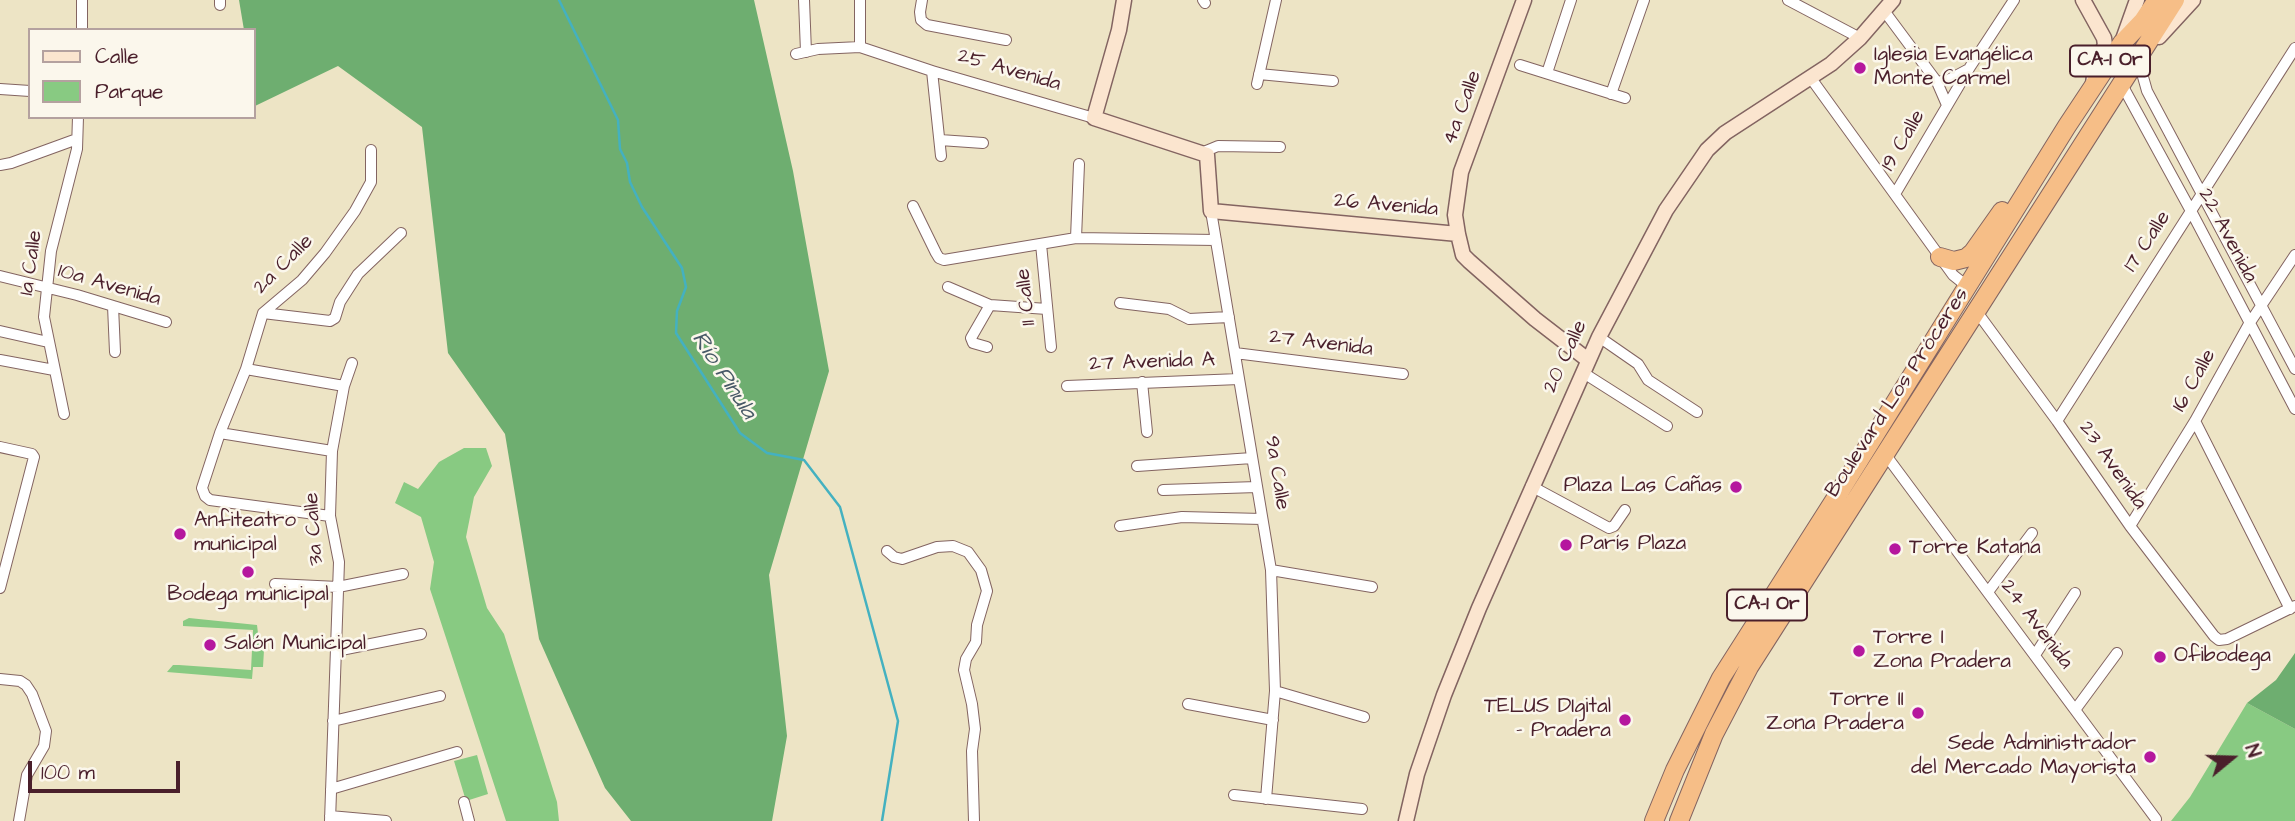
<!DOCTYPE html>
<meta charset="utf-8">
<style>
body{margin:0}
#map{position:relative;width:2295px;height:821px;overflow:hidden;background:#ede4c5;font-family:"Architects Daughter",sans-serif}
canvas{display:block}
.legend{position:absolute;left:28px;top:28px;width:228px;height:91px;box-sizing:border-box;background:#fbf7ec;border:2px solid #b4a19f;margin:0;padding:9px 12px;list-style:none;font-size:21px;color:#4a1f2b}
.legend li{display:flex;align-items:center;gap:14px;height:35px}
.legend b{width:35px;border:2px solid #b4a19f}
.north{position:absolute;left:2197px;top:723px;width:70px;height:70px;-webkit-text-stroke:5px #fbf7ec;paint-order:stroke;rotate:71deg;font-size:19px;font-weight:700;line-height:28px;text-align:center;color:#4a1f2b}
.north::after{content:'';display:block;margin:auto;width:24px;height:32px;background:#4a1f2b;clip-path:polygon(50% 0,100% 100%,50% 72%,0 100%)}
.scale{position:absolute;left:28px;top:761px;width:152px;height:32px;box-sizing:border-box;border:4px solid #4a1f2b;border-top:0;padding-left:9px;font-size:21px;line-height:24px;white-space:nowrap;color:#4a1f2b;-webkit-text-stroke:5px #fbf7ec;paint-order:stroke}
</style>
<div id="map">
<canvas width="2295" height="821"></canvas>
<ul class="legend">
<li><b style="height:9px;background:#fbe5cf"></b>Calle</li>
<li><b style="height:19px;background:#88ca82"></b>Parque</li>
</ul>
<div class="north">N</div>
<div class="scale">100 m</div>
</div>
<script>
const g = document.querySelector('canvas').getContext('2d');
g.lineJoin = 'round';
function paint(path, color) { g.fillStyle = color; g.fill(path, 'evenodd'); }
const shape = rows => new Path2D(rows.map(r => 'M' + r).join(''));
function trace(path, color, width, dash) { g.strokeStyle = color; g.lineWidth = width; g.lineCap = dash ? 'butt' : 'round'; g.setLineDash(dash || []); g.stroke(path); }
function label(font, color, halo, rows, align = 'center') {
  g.font = font + ' "Architects Daughter",sans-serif'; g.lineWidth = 5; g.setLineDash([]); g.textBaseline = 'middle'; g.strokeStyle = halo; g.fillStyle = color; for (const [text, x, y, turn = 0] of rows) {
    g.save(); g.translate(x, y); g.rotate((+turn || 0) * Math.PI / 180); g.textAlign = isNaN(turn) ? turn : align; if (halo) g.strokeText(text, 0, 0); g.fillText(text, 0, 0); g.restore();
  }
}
const green = shape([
 [464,448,486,448,492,466,474,497,466,537,487,608,504,634,557,802,559,821,506,821,430,589,434,562,421,517,395,503,404,482,418,489,439,462],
 [189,618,257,625,260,650,264,650,263,667,253,667,252,679,167,672,173,665,179,665,251,670,253,630,183,626,183,621],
 [2247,703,2295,729,2295,821,2171,821,2190,797],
 [477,755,488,794,466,801,454,761]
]);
const forest = shape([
 [239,0,754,0,793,171,829,371,769,575,787,736,772,821,631,821,605,788,539,639,505,434,448,353,422,127,338,66,255,106,254,30,244,30],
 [2295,653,2295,729,2247,703,2276,680]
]);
const stream = shape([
 [559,0,618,120,620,149,627,163,630,182,642,207,682,268,686,287,677,311,676,333,740,433,767,453,804,460,840,507,898,721,882,821]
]);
const street = shape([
 [220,0,220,5],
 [804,0,806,52],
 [860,0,860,47],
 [922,0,920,12,921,20,927,25,1006,40],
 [1203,0,1205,3],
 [1788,0,1860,38],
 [1885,12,1937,82,1947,105],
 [82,30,82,0],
 [796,54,818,49,860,47,932,71,1094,118],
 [2138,59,2147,91,2295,369],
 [1520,65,1625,98],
 [932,71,941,156],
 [1547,73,1571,0],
 [1259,74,1333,81],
 [1810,77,1953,275,1968,287],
 [1937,82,1950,79,1967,70],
 [2121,83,2191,211,2295,409],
 [1257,84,1276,0],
 [0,89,30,91],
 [1611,94,1644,0],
 [940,140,983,143],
 [1201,153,1218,146,1280,147],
 [0,165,11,163,77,139],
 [1895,194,1970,67,2014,0],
 [913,206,936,253,939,258,944,260,1076,238,1216,240],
 [1211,211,1271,570,1275,691,1266,799],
 [1076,238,1079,164],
 [1041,244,1051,347],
 [0,276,77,295,166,322],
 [948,287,990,305,1047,309],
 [1120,303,1169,309,1189,319,1229,317],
 [113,306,115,352],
 [1977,312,2057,421,2130,526,2214,636,2219,640,2227,639,2295,606],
 [263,313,330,321,335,318,340,302,358,274,401,233],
 [0,331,48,342],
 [1599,337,1638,364,1648,380,1697,412],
 [987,347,973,343,971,338,990,305],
 [1235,353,1403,374],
 [0,360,54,370],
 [246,369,344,386],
 [1582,372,1667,426],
 [1142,382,1147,432],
 [1067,386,1239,379],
 [64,414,44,317,51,251,77,149,78,117],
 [2057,421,2295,48],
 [2195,421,2290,609],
 [220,433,332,451],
 [0,447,32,454,34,457,0,588],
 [1885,454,2156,819],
 [1137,466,1252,458],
 [1531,486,1609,528,1614,526,1625,510],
 [1163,490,1257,487],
 [330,516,210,500,205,496,202,488,220,433,246,369,263,313,302,280,325,253,355,211,371,182,371,150],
 [1120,526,1182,517,1262,519],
 [2130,526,2195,421,2249,324,2295,255],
 [887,551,894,557,902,559,937,547,953,546,968,552,981,570,987,591,977,625,976,642,966,659,964,670,972,704,975,729,972,751,974,821],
 [1271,570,1372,587],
 [275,584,338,587,403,574],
 [1988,592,2032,533],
 [336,651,421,634],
 [2035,655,2075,593],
 [0,679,20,681,26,685,32,694,46,731,44,746,27,775,19,821],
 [1275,691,1364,717],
 [1188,704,1273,720],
 [2075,710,2117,653],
 [333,721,440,696],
 [331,789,457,752],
 [1234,795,1362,809],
 [464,802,469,821],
 [330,816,386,821],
 [330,821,339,562,330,516,332,451,344,386,352,363]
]);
const secondary = shape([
 [1124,0,1119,30,1094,118,1207,155,1211,211,1458,234],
 [1524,0,1461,172,1455,215,1458,234,1463,255,1469,261,1535,319,1588,360],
 [2083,0,2104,38,2105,45,2095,66,2093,85],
 [2159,37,2193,0],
 [2122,42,2137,0],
 [1406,821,1417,774,1444,695,1479,608,1599,337,1666,210,1707,150,1725,133,1831,64,1860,38,1893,0]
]);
const highway = shape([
 [1940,257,1954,261,1966,258,1973,252,2002,211],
 [1654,821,1675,770,1721,678,1837,496,2067,126,2122,43,2143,21,2157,0],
 [1679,821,1714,734,1749,667,2175,0]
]);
const markers = [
 [1860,68,7,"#b5179e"],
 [1736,487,7,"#b5179e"],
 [180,534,7,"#b5179e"],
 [1566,545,7,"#b5179e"],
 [1895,549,7,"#b5179e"],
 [248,572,7,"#b5179e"],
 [210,645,7,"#b5179e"],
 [1859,651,7,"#b5179e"],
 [2160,657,7,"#b5179e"],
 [1918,713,7,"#b5179e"],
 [1625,720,7,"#b5179e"],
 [2150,757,7,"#b5179e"]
];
const shields = [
 [2110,61,80],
 [1767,605,80]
];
const shieldNames = [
 ["CA-1 Or",2110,61],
 ["CA-1 Or",1767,605]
];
const poiNames = [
 ["Iglesia Evangélica",1874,56],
 ["Monte Carmel",1874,80],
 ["Plaza Las Cañas",1722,487,"right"],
 ["Anfiteatro",194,522],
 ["municipal",194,546],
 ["París Plaza",1580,545],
 ["Torre Katana",1909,549],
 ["Bodega municipal",248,596,"center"],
 ["Torre I",1873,639],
 ["Zona Pradera",1873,663],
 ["Salón Municipal",224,645],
 ["Ofibodega",2174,657],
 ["Torre II",1904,701,"right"],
 ["Zona Pradera",1904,725,"right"],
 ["TELUS DIgital",1611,708,"right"],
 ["- Pradera",1611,732,"right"],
 ["Sede Administrador",2136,745,"right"],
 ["del Mercado Mayorista",2136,769,"right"]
];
const streetNames = [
 ["25 Avenida",1009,71,16],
 ["4a Calle",1463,108,-70],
 ["19 Calle",1904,141,-60],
 ["26 Avenida",1386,206,5],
 ["22 Avenida",2227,236,62],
 ["17 Calle",2148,242,-57],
 ["1a Calle",32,263,-82],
 ["2a Calle",284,265,-45],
 ["10a Avenida",109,286,16],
 ["11 Calle",1027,297,-96],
 ["27 Avenida",1321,344,7],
 ["20 Calle",1566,357,-65],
 ["27 Avenida A",1152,363,-2],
 ["16 Calle",2195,381,-61],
 ["Boulevard Los Próceres",1898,393,-57],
 ["23 Avenida",2112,466,55],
 ["9a Calle",1276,473,81],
 ["3a Calle",315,529,-94],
 ["24 Avenida",2036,625,53]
];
const waterNames = [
 ["Río Pinula",723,376,57]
];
paint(green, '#88ca82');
paint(forest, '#6eae70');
trace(stream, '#44b1c0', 2.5);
trace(street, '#836461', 12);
trace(secondary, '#836461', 17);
trace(highway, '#836461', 20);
trace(street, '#fff', 10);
trace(secondary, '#fbe5cf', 14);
trace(highway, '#f6be87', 18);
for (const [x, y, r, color] of markers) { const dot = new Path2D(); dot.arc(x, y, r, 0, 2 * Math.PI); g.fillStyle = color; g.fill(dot); trace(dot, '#fbf7ec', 2.5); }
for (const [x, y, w] of shields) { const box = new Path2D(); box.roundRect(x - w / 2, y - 15.5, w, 31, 5); g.fillStyle = '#fbf7ec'; g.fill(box); trace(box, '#4a1f2b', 2); }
label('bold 19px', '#4a1f2b', null, shieldNames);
label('21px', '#4a1f2b', '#fbf7ec', poiNames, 'left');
label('21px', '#4a1f2b', '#fbf7ec', streetNames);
label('italic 23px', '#485967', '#fbf7ec', waterNames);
</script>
